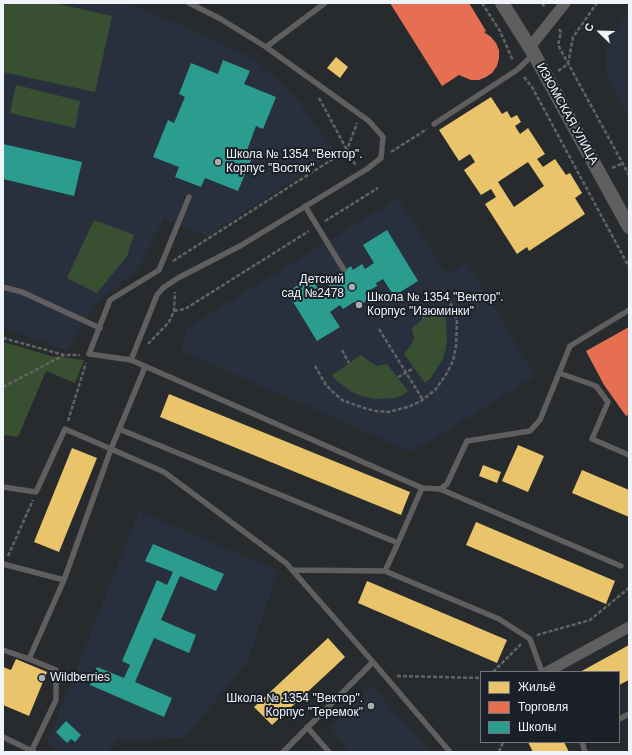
<!DOCTYPE html>
<meta charset="utf-8">
<style>
body{margin:0}
#map{position:relative;width:632px;height:755px;overflow:hidden;background:#282b2e;font-family:Arial,sans-serif}
canvas{display:block}
.frame{position:absolute;inset:0;border:4px solid #f0f4fa;pointer-events:none}
.legend{position:absolute;left:480px;top:671px;width:140px;height:72px;box-sizing:border-box;background:#1b2028;border:1px solid #70757c;margin:0;padding:5px 7px;list-style:none;font-size:12px;color:#f0f4fa}
.legend li{display:flex;align-items:center;gap:8px;height:20px}
.legend b{width:20px;border:1px solid #70757c}
.north{position:absolute;left:580px;top:12px;width:40px;height:40px;-webkit-text-stroke:3px #1b2028;paint-order:stroke;rotate:293deg;font-size:11px;font-weight:700;line-height:16px;text-align:center;color:#f0f4fa}
.north::after{content:'';display:block;margin:auto;width:14px;height:18px;background:#f0f4fa;clip-path:polygon(50% 0,100% 100%,50% 72%,0 100%)}
</style>
<div id="map">
<canvas width="632" height="755"></canvas>
<div class="frame"></div>
<ul class="legend">
<li><b style="height:11px;background:#e9c46a"></b>Жильё</li>
<li><b style="height:11px;background:#e76f51"></b>Торговля</li>
<li><b style="height:11px;background:#2a9d8f"></b>Школы</li>
</ul>
<div class="north">С</div>
</div>
<script>
const g = document.querySelector('canvas').getContext('2d');
g.lineJoin = 'round';
function paint(path, color) { g.fillStyle = color; g.fill(path, 'evenodd'); }
const shape = rows => new Path2D(rows.map(r => 'M' + r).join(''));
function trace(path, color, width, dash) { g.strokeStyle = color; g.lineWidth = width; g.lineCap = dash ? 'butt' : 'round'; g.setLineDash(dash || []); g.stroke(path); }
function label(font, color, halo, rows, align = 'center') {
  g.font = font + ' Arial,sans-serif'; g.lineWidth = 4; g.setLineDash([]); g.textBaseline = 'middle'; g.strokeStyle = halo; g.fillStyle = color; for (const [text, x, y, turn = 0] of rows) {
    g.save(); g.translate(x, y); g.rotate((+turn || 0) * Math.PI / 180); g.textAlign = isNaN(turn) ? turn : align; if (halo) g.strokeText(text, 0, 0); g.fillText(text, 0, 0); g.restore();
  }
}
const built = shape([
 [3,3,125,3,180,24,255,60,295,96,335,152,207,237,164,218,138,270,94,305,68,351,3,328],
 [629,11,629,118,605,71,608,40],
 [398,198,447,274,467,262,535,376,412,452,181,351,187,328],
 [139,511,278,571,247,663,184,738,118,740,106,752,61,752,47,744],
 [372,686,430,752,348,752,331,727]
]);
const green = shape([
 [3,3,54,3,112,16,95,92,3,72],
 [16,85,80,101,75,128,10,113],
 [94,220,134,235,127,256,97,293,67,278],
 [438,306,443,311,446,319,447,340,445,353,441,362,430,379,425,383,404,354,411,345,414,338,412,328],
 [3,342,51,356,84,360,75,383,46,371,18,437,3,435],
 [361,355,370,362,377,366,387,364,408,391,403,395,395,398,374,399,361,396,352,392,336,380,332,375]
]);
const homes = shape([
 [336,57,348,67,340,78,327,68],
 [491,97,502,114,507,111,511,118,517,115,521,122,515,126,520,134,528,128,545,154,537,159,543,167,555,159,566,175,570,173,582,193,575,198,585,214,529,251,527,247,517,254,485,204,496,197,491,189,481,195,464,170,475,162,470,154,459,161,439,130],
 [528,162,544,186,514,207,498,182],
 [169,394,410,492,401,515,160,417],
 [518,445,544,456,528,492,502,481],
 [72,448,97,458,59,552,34,542],
 [483,465,501,472,497,483,479,476],
 [582,470,629,490,629,517,572,493],
 [476,522,615,581,606,604,466,545],
 [367,581,507,640,497,663,358,603],
 [328,638,345,657,272,725,254,707],
 [629,645,629,680,619,685,619,672,580,672],
 [16,659,47,672,29,716,3,705,3,667,11,670],
 [528,742,564,742,569,752,533,752]
]);
const shops = shape([
 [390,3,469,3,486,31,484,32,491,37,496,43,499,50,499,58,497,66,492,73,486,77,479,80,471,80,459,75,442,86],
 [629,327,629,414,626,416,604,385,586,351]
]);
const schools = shape([
 [223,60,250,71,244,84,276,97,263,129,256,126,246,153,253,155,238,191,205,178,201,187,175,177,179,167,153,157,168,120,174,123,185,97,179,94,191,63,218,74],
 [3,144,82,162,74,196,3,179],
 [387,230,418,281,394,296,383,279,376,283,377,286,365,293,369,299,357,307,354,302,343,309,340,305,330,312,340,327,317,341,287,292,311,277,322,295,329,290,327,287,340,279,338,275,351,266,353,270,362,264,365,269,374,263,363,245],
 [153,544,224,574,216,591,180,576,161,620,196,635,189,653,154,638,135,682,172,698,164,717,90,685,97,667,124,678,130,665,122,661,157,580,167,585,173,572,145,561],
 [66,721,81,735,75,742,71,739,67,743,56,732]
]);
const path = shape([
 [482,3,500,31,513,61],
 [542,3,545,8],
 [559,29,561,32,558,45,629,175],
 [558,71,568,64,573,37,597,3],
 [524,77,532,87,629,267],
 [319,98,347,150,356,166],
 [391,152,427,129],
 [612,168,623,163],
 [325,221,378,188],
 [173,261,347,150,357,123],
 [417,306,424,318],
 [174,311,185,309,309,231],
 [379,329,423,400],
 [3,338,64,355,80,355],
 [148,344,169,322,174,311,175,292],
 [342,350,349,363],
 [315,366,326,385,333,392,342,400,364,408,376,411,388,412,408,407,421,401,436,389,447,373,453,361,456,346,457,319,449,300,442,290],
 [398,377,414,368],
 [3,387,64,355],
 [68,421,86,363],
 [8,556,33,500],
 [537,635,590,620,629,588],
 [493,672,521,644],
 [397,676,481,678],
 [499,752,503,742]
]);
const service = shape([
 [266,47,325,3],
 [434,124,517,70,534,54],
 [189,197,159,270,110,300,89,354,131,360,422,488,440,489,447,484,467,441,530,431,540,420,570,346,629,310],
 [305,206,344,270],
 [3,287,22,292,100,328],
 [131,360,157,295,163,288,178,278,240,246,367,169,381,158,383,137,369,121,266,47,219,18,189,3],
 [559,373,596,386,608,402,592,439,629,455],
 [119,429,398,543,422,488],
 [3,487,36,492,65,429,164,472,286,563,373,662,450,752],
 [440,489,621,566],
 [3,564,64,580,29,659,3,650],
 [292,570,385,571,499,619,530,639,542,672],
 [385,571,398,543],
 [64,580,111,449,145,367],
 [29,659,56,670,56,700,32,750],
 [619,719,629,714],
 [307,727,329,752],
 [3,737,34,752],
 [582,742,585,752],
 [283,752,373,662]
]);
const minor = shape([
 [530,47,565,3],
 [547,672,629,627]
]);
const tertiary = shape([
 [502,3,534,54,629,227]
]);
const markers = [
 [218,162,4,"#aaaeb3"],
 [352,287,4,"#aaaeb3"],
 [359,305,4,"#aaaeb3"],
 [42,678,4,"#aaaeb3"],
 [371,706,4,"#aaaeb3"]
];
const streetNames = [
 ["ИЗЮМСКАЯ УЛИЦА",567,114,61]
];
const poiNames = [
 ["Школа № 1354 \"Вектор\".",226,155],
 ["Корпус \"Восток\"",226,169],
 ["Детский",344,280,"right"],
 ["сад №2478",344,294,"right"],
 ["Школа № 1354 \"Вектор\".",367,298],
 ["Корпус \"Изюминки\"",367,312],
 ["Wildberries",50,678],
 ["Школа № 1354 \"Вектор\".",363,699,"right"],
 ["Корпус \"Теремок\"",363,713,"right"]
];
paint(built, '#29303d');
paint(green, '#394f31');
paint(homes, '#e9c46a');
paint(shops, '#e76f51');
paint(schools, '#2a9d8f');
trace(path, '#636364', 2.5, [4, 2]);
trace(service, '#605e5e', 5.5);
trace(minor, '#605e5e', 11);
trace(tertiary, '#605e5e', 14);
for (const [x, y, r, color] of markers) { const dot = new Path2D(); dot.arc(x, y, r, 0, 2 * Math.PI); g.fillStyle = color; g.fill(dot); trace(dot, '#1b2028', 1.5); }
label('12px', '#f0f4fa', '#1b2028', streetNames);
label('12px', '#f0f4fa', '#1b2028', poiNames, 'left');
</script>
